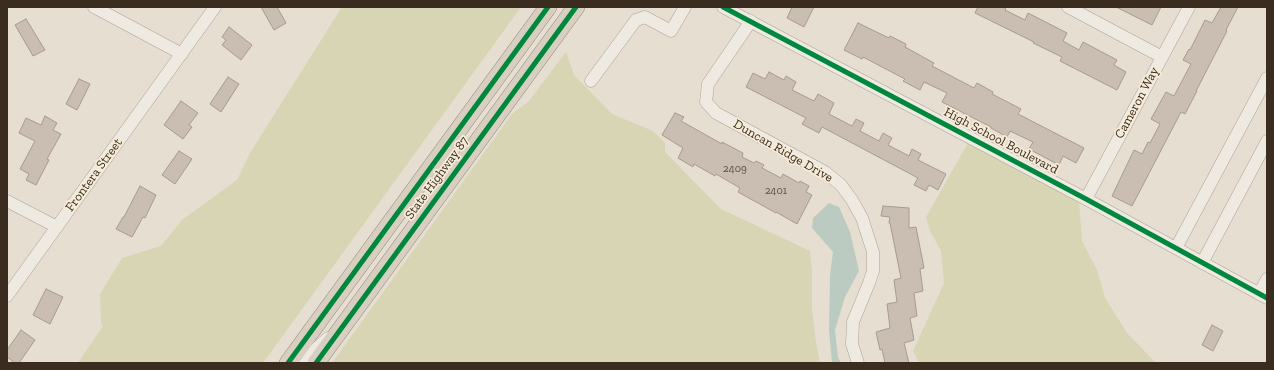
<!DOCTYPE html>
<style>
body{margin:0}
#map{position:relative;width:1274px;height:370px;overflow:hidden;background:#e6ded0;font-family:"Zilla Slab",serif}
canvas{display:block}
.frame{position:absolute;inset:0;border:8px solid #3b2c20;pointer-events:none}
</style>
<div id="map">
<canvas width="1274" height="370"></canvas>
<div class="frame"></div>
</div>
<script>
const g = document.querySelector('canvas').getContext('2d');
g.lineJoin = 'round';
function paint(path, color) { g.fillStyle = color; g.fill(path, 'evenodd'); }
const shape = rows => new Path2D(rows.map(r => 'M' + r).join(''));
function trace(path, color, width, dash) { g.strokeStyle = color; g.lineWidth = width; g.lineCap = dash ? 'butt' : 'round'; g.setLineDash(dash || []); g.stroke(path); }
function label(font, color, halo, rows, align = 'center') {
  g.font = font + ' "Zilla Slab",serif'; g.lineWidth = 3.5; g.setLineDash([]); g.textBaseline = 'middle'; g.strokeStyle = halo; g.fillStyle = color; for (const [text, x, y, turn = 0] of rows) {
    g.save(); g.translate(x, y); g.rotate((+turn || 0) * Math.PI / 180); g.textAlign = isNaN(turn) ? turn : align; if (halo) g.strokeText(text, 0, 0); g.fillText(text, 0, 0); g.restore();
  }
}
const green = shape([
 [342,7,521,7,263,363,78,363,103,326,101,323,100,294,122,258,161,246,182,220,237,180,250,153],
 [566,52,574,75,612,114,653,131,665,143,665,152,721,209,810,251,812,272,812,309,816,343,820,363,332,363,512,114,529,101],
 [968,143,1079,202,1082,241,1097,270,1105,298,1127,333,1156,363,919,363,913,351,944,283,941,251,930,231,926,217]
]);
const water = shape([
 [829,203,839,207,850,232,859,271,845,297,835,330,838,357,841,363,832,363,829,330,830,275,833,252,812,228,813,218]
]);
const building = shape([
 [261,7,277,7,286,23,274,30,261,7],
 [792,7,814,7,804,27,787,18,792,7],
 [978,7,1006,7,1005,10,1025,20,1028,13,1067,33,1063,41,1079,50,1083,42,1117,60,1114,65,1126,72,1117,90,1060,61,1062,57,1033,43,1034,42,975,13,978,7],
 [1116,7,1161,7,1152,25,1116,7],
 [1221,7,1238,7,1226,30,1227,31,1196,91,1197,91,1185,114,1181,112,1132,206,1112,196,1134,150,1142,154,1148,142,1150,143,1160,124,1151,119,1166,92,1174,96,1191,64,1183,60,1189,49,1190,50,1205,20,1212,23,1221,7],
 [26,19,45,50,33,56,15,25,26,19],
 [858,23,889,38,890,36,906,44,905,47,934,63,932,66,974,88,977,83,993,92,992,94,1021,109,1018,114,1084,148,1076,163,1063,156,1059,165,1029,149,1033,142,1010,131,1007,137,991,128,991,127,942,102,947,93,924,82,920,90,903,81,905,79,863,57,862,59,844,50,858,23],
 [229,27,252,45,241,60,222,45,226,40,222,37,229,27],
 [769,72,784,80,786,76,796,82,792,90,814,101,818,94,834,103,829,114,852,126,856,119,864,123,860,131,879,141,883,133,892,138,888,145,909,156,912,149,921,154,918,160,946,174,938,190,929,185,926,191,914,185,918,178,822,127,819,133,802,124,806,118,746,87,753,73,765,79,769,72],
 [228,77,239,84,221,112,210,104,228,77],
 [79,79,90,84,77,110,66,104,79,79],
 [181,101,198,113,189,125,192,127,183,139,164,125,181,101],
 [675,113,684,117,681,121,722,144,722,142,743,153,742,157,754,163,756,161,764,165,762,168,781,178,783,174,799,183,800,181,809,186,806,192,812,195,797,224,776,212,776,213,738,192,740,188,716,174,715,176,694,164,693,167,678,158,683,148,662,135,675,113],
 [45,116,57,123,53,130,61,134,47,159,49,160,36,185,26,180,29,174,20,169,35,141,19,133,26,118,41,125,45,116],
 [179,151,192,159,175,184,162,175,179,151],
 [140,186,156,195,145,218,143,217,132,237,116,229,123,217,124,217,140,186],
 [883,206,909,208,909,228,916,227,924,268,920,269,923,291,914,293,917,316,910,318,914,340,904,343,909,363,885,363,882,349,880,350,876,332,890,328,887,304,897,302,894,280,901,278,890,223,889,223,890,217,881,216,883,206],
 [46,289,63,297,50,324,33,315,46,289],
 [1212,325,1223,331,1213,351,1202,345,1212,325],
 [21,330,35,340,19,363,15,363,7,357,7,350,21,330]
]);
const minor = shape([
 [94,7,182,54],
 [723,7,1086,199,1267,298],
 [1068,7,1162,57],
 [751,21,708,84,706,102,716,113,825,172,841,185,852,200,862,218,873,252,873,271,869,283,853,322,852,344,858,363],
 [591,81,636,20,645,17,671,31,685,7],
 [1086,199,1189,7],
 [7,201,57,227],
 [1176,248,1267,78],
 [1202,263,1267,141],
 [1259,294,1267,279],
 [7,296,215,7],
 [304,363,310,354,328,338]
]);
const highway = shape([
 [288,363,548,7],
 [316,363,576,7]
]);
const cycleway = shape([
 [723,7,1086,199,1267,298],
 [288,363,548,7],
 [316,363,576,7]
]);
const numberNames = [
 ["2409",735,169],
 ["2401",776,191]
];
const streetNames = [
 ["Cameron Way",1137,103,-62],
 ["High School Boulevard",1001,141,28],
 ["Duncan Ridge Drive",783,151,30],
 ["Frontera Street",94,175,-54],
 ["State Highway 87",437,178,-54]
];
paint(green, '#d7d5b3');
paint(water, '#bbcbc1');
paint(building, '#cabdb1');
trace(building, '#a79a8f', 1);
trace(minor, '#aca398', 13);
trace(highway, '#91897f', 18);
trace(minor, '#eeeae2', 12);
trace(highway, '#d9cfc1', 17);
trace(cycleway, '#00873e', 5);
label('11px', '#5f5044', null, numberNames);
label('13px', '#3b2c20', '#f6ecd7', streetNames);
</script>
